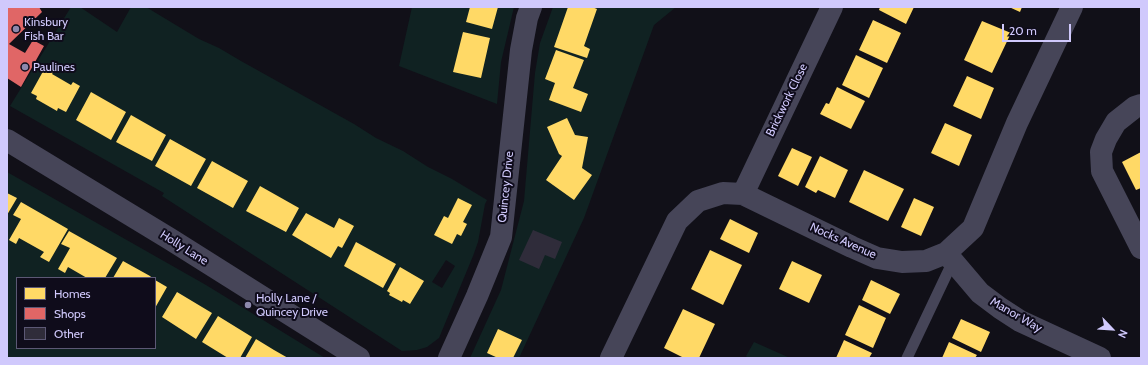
<!DOCTYPE html>
<style>
body{margin:0}
#map{position:relative;width:1148px;height:365px;overflow:hidden;background:#111018;font-family:Cabin,sans-serif}
canvas{display:block}
.frame{position:absolute;inset:0;border:8px solid #d0c9fc;pointer-events:none}
.legend{position:absolute;left:16px;top:277px;width:140px;height:72px;box-sizing:border-box;background:#0f0c1b;border:1px solid #5c5875;margin:0;padding:5px 7px;list-style:none;font-size:12px;color:#d0c9fc}
.legend li{display:flex;align-items:center;gap:8px;height:20px}
.legend b{width:20px;border:1px solid #5c5875}
.north{position:absolute;left:1092px;top:309px;width:40px;height:40px;-webkit-text-stroke:3px #0f0c1b;paint-order:stroke;rotate:115deg;font-size:11px;font-weight:700;line-height:16px;text-align:center;color:#d0c9fc}
.north::after{content:'';display:block;margin:auto;width:14px;height:18px;background:#d0c9fc;clip-path:polygon(50% 0,100% 100%,50% 72%,0 100%)}
.scale{position:absolute;left:1002px;top:24px;width:69px;height:18px;box-sizing:border-box;border:2px solid #d0c9fc;border-top:0;padding-left:5px;font-size:12px;line-height:14px;white-space:nowrap;color:#d0c9fc;-webkit-text-stroke:3px #0f0c1b;paint-order:stroke}
</style>
<div id="map">
<canvas width="1148" height="365"></canvas>
<div class="frame"></div>
<ul class="legend">
<li><b style="height:11px;background:#ffd966"></b>Homes</li>
<li><b style="height:11px;background:#e06666"></b>Shops</li>
<li><b style="height:11px;background:#2f2c3a"></b>Other</li>
</ul>
<div class="north">N</div>
<div class="scale">20 m</div>
</div>
<script>
const g = document.querySelector('canvas').getContext('2d');
g.lineJoin = 'round';
function paint(path, color) { g.fillStyle = color; g.fill(path, 'evenodd'); }
const shape = rows => new Path2D(rows.map(r => 'M' + r).join(''));
function trace(path, color, width, dash) { g.strokeStyle = color; g.lineWidth = width; g.lineCap = dash ? 'butt' : 'round'; g.setLineDash(dash || []); g.stroke(path); }
function label(font, color, halo, rows, align = 'center') {
  g.font = font + ' Cabin,sans-serif'; g.lineWidth = 4; g.setLineDash([]); g.textBaseline = 'middle'; g.strokeStyle = halo; g.fillStyle = color; for (const [text, x, y, turn = 0] of rows) {
    g.save(); g.translate(x, y); g.rotate((+turn || 0) * Math.PI / 180); g.textAlign = isNaN(turn) ? turn : align; if (halo) g.strokeText(text, 0, 0); g.fillText(text, 0, 0); g.restore();
  }
}
const green = shape([
 [71,7,80,7,117,32,131,7,146,7,199,39,219,48,241,61,354,124,376,138,403,151,428,167,452,179,487,200,485,204,478,242,473,256,439,338,427,347,417,350,402,351,162,196,164,193,10,106],
 [446,260,455,266,442,288,432,282],
 [412,7,514,7,501,62,497,104,399,66],
 [553,7,676,7,654,25,584,218,519,358,470,358,501,290,524,201,535,73,540,43],
 [7,172,206,285,325,358,7,358],
 [17,278,155,278,155,348,17,348],
 [754,342,790,358,748,358,746,356]
]);
const homes = shape([
 [470,7,498,7,492,29,466,22],
 [568,7,592,7,597,9,584,46,590,49,587,58,554,47],
 [880,7,914,7,906,24,879,10],
 [1009,7,1022,7,1020,12],
 [873,20,901,33,887,63,859,50],
 [982,21,1011,33,992,73,964,60],
 [463,32,490,38,481,78,453,72],
 [556,50,584,60,573,88,588,94,581,112,549,100,555,83,545,79],
 [856,55,883,68,869,98,842,85],
 [46,66,54,71,52,74,71,85,73,82,80,86,66,112,58,108,57,111,36,99,37,96,31,93],
 [967,76,994,88,981,119,953,106],
 [837,87,865,101,851,129,820,114,826,103,829,104],
 [91,92,126,112,111,140,76,120],
 [131,115,166,135,152,161,116,142],
 [567,118,575,135,588,137,582,168,592,175,574,200,546,180,562,156,559,154,547,127],
 [945,123,972,135,959,166,931,153],
 [170,139,206,159,191,186,155,166],
 [792,148,812,157,798,186,778,176],
 [1141,152,1141,188,1136,190,1122,162],
 [820,156,848,170,835,198,818,190,816,193,805,187],
 [212,161,248,181,233,208,197,188],
 [864,170,904,189,888,221,849,202],
 [260,186,299,208,286,232,246,211],
 [7,193,17,198,7,215],
 [458,198,472,205,463,222,467,224,461,236,457,234,452,244,434,235,444,216,448,218],
 [914,198,934,207,921,236,901,227],
 [21,202,68,229,49,262,40,257,44,252,19,238,16,244,9,240,21,219,13,215],
 [306,213,334,228,339,218,354,226,342,248,338,246,331,258,292,235],
 [730,219,758,233,749,253,720,239],
 [69,231,117,258,105,278,87,278,68,267,65,273,58,269,70,248,61,244],
 [356,242,396,264,383,288,344,266],
 [710,250,742,265,723,305,691,289],
 [123,261,150,276,152,278,113,278],
 [792,261,822,275,809,303,779,289],
 [400,267,424,281,410,304,403,300,402,302,389,295,390,293,387,291],
 [155,280,167,287,155,308],
 [871,280,900,294,890,314,862,300],
 [177,292,212,313,196,339,162,317],
 [859,305,886,318,873,348,845,335],
 [683,309,715,324,699,358,684,358,664,348],
 [218,316,252,337,240,358,228,358,202,342],
 [961,319,990,332,981,352,952,338],
 [498,329,522,340,513,358,498,358,487,353],
 [256,339,274,350,288,358,245,358],
 [844,340,872,353,869,358,836,358],
 [949,342,977,355,975,358,942,358]
]);
const shops = shape([
 [7,7,39,7,42,12,9,44,25,53,33,40,44,46,21,87,7,78]
]);
const building = shape([
 [533,230,562,242,555,259,545,255,539,269,519,260]
]);
const service = shape([
 [907,358,953,261]
]);
const minor = shape([
 [1141,105,1135,107,1116,122,1106,139,1101,152,1102,171,1141,248],
 [7,140,170,239,359,358],
 [743,194,832,7],
 [946,253,980,293,1000,308,1020,321,1100,358],
 [449,358,477,296,501,237,521,50,527,18,531,7],
 [611,358,677,221,698,201,723,193,743,194,852,247,877,258,902,262,926,261,946,253,973,228,1017,123,1072,7]
]);
const markers = [
 [16,29,4,"#8d88ac"],
 [25,67,4,"#8d88ac"],
 [248,305,4,"#8d88ac"]
];
const poiNames = [
 ["Kinsbury",24,22],
 ["Fish Bar",24,36],
 ["Paulines",33,67],
 ["Holly Lane /",256,298],
 ["Quincey Drive",256,312]
];
const streetNames = [
 ["Brickwork Close",787,100,-64],
 ["Quincey Drive",506,187,-84],
 ["Nocks Avenue",843,241,24],
 ["Holly Lane",184,248,32],
 ["Manor Way",1016,315,30]
];
paint(green, '#102222');
paint(homes, '#ffd966');
paint(shops, '#e06666');
paint(building, '#2f2c3a');
trace(service, '#464558', 11);
trace(minor, '#464558', 22);
for (const [x, y, r, color] of markers) { const dot = new Path2D(); dot.arc(x, y, r, 0, 2 * Math.PI); g.fillStyle = color; g.fill(dot); trace(dot, '#0f0c1b', 1.5); }
label('12px', '#d0c9fc', '#0f0c1b', poiNames, 'left');
label('12px', '#d0c9fc', '#0f0c1b', streetNames);
</script>
